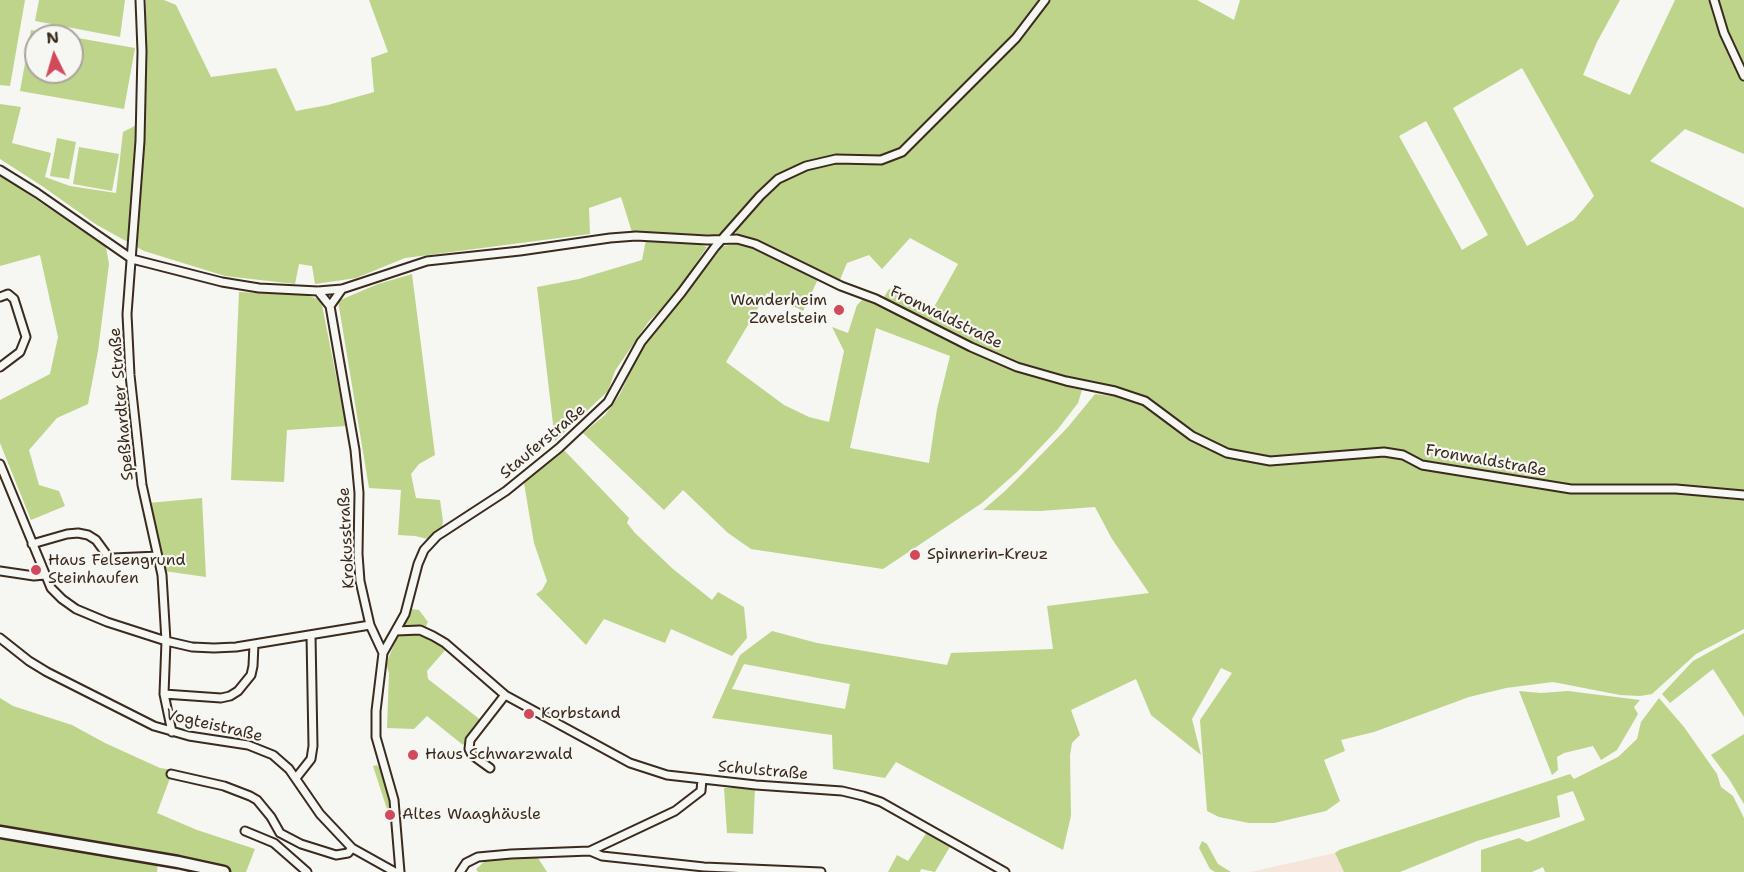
<!DOCTYPE html>
<meta charset="utf-8">
<style>
body{margin:0}
#map{position:relative;width:1744px;height:872px;overflow:hidden;background:#f6f6f2;font-family:"Shantell Sans",sans-serif}
canvas{display:block}
.north{position:absolute;left:24px;top:24px;width:60px;height:60px;box-sizing:border-box;background:#f6f6f2;border:2px solid #aba49d;border-radius:50%;rotate:355deg;font-size:16px;font-weight:700;line-height:24px;text-align:center;color:#3b2a1e}
.north::after{content:'';display:block;margin:auto;width:21px;height:27px;background:#d1495b;clip-path:polygon(50% 0,100% 100%,50% 72%,0 100%)}
</style>
<div id="map">
<canvas width="1744" height="872"></canvas>
<div class="north">N</div>
</div>
<script>
const g = document.querySelector('canvas').getContext('2d');
g.lineJoin = 'round';
function paint(path, color) { g.fillStyle = color; g.fill(path, 'evenodd'); }
const shape = rows => new Path2D(rows.map(r => 'M' + r).join(''));
function trace(path, color, width, dash) { g.strokeStyle = color; g.lineWidth = width; g.lineCap = dash ? 'butt' : 'round'; g.setLineDash(dash || []); g.stroke(path); }
function label(font, color, halo, rows, align = 'center') {
  g.font = font + ' "Shantell Sans",sans-serif'; g.lineWidth = 4.5; g.setLineDash([]); g.textBaseline = 'middle'; g.strokeStyle = halo; g.fillStyle = color; for (const [text, x, y, turn = 0] of rows) {
    g.save(); g.translate(x, y); g.rotate((+turn || 0) * Math.PI / 180); g.textAlign = isNaN(turn) ? turn : align; if (halo) g.strokeText(text, 0, 0); g.fillText(text, 0, 0); g.restore();
  }
}
const built = shape([
 [1335,853,1344,872,1250,872]
]);
const green = shape([
 [0,0,25,0,10,86,0,85],
 [39,0,125,0,120,37,35,21],
 [146,0,164,0,176,5,211,77,276,68,296,111,328,105,374,92,371,58,388,52,369,0,1039,0,1012,35,937,112,1016,42,1049,0,1197,0,1234,20,1240,0,1620,0,1597,42,1583,75,1630,95,1675,0,1709,0,1714,19,1744,83,1744,154,1685,129,1650,161,1744,208,1744,629,1696,654,1652,694,1640,696,1620,695,1553,682,1506,688,1469,697,1374,732,1341,740,1345,751,1324,760,1340,801,1326,811,1274,823,1249,823,1219,817,1207,811,1200,720,1232,673,1221,668,1192,719,1201,755,1151,715,1136,679,1071,710,1080,735,1072,743,1070,755,1071,816,1063,850,896,762,885,778,833,769,832,735,712,718,740,655,772,631,817,643,947,665,951,653,1053,649,1047,606,1149,593,1112,539,1095,507,1040,511,983,510,1005,491,1034,462,1068,427,1095,394,1120,397,1115,386,1086,383,1017,363,935,326,890,302,884,297,889,289,933,309,958,264,910,238,882,269,869,255,847,263,839,282,780,251,755,240,739,237,734,230,781,179,818,165,809,162,778,176,725,231,717,235,632,232,621,197,589,208,590,234,405,258,356,278,315,284,312,266,299,264,295,284,225,276,144,251,97,225,42,186,0,159,0,104,21,107,12,143,51,153,45,177,70,186,116,193,123,132,146,120],
 [1522,68,1594,196,1574,220,1527,246,1453,108],
 [1426,121,1488,235,1462,250,1399,136],
 [744,664,850,684,845,709,732,689],
 [1717,0,1744,0,1744,63,1728,30],
 [31,30,64,36,36,36,36,72,72,72,72,37,135,48,124,109,20,91],
 [57,138,76,142,69,179,50,176],
 [79,147,119,154,112,191,73,184],
 [0,175,106,247,109,264,98,351,88,404,57,418,29,450,39,485,59,491,65,506,31,520,0,443,0,400,50,374,58,337,40,255,0,266],
 [646,240,699,244,707,247,672,299,649,321,615,371,608,391,555,441,537,287,579,279,642,260],
 [738,244,776,256,819,277,803,311,767,293,726,362,784,405,809,417,829,422,844,351,832,327,848,333,857,305,863,299,1017,371,1082,390,1078,403,1058,429,1018,471,982,503,883,569,751,549,728,533,683,490,664,510,583,433,605,415,620,394,642,348,723,246],
 [876,328,950,356,937,409,929,463,850,448],
 [412,274,435,455,419,464,411,474,416,498,440,500,443,521,442,527,428,539,415,536,398,535,401,490,369,488,338,301,378,284],
 [239,292,306,295,321,300,346,426,287,430,284,482,231,480],
 [563,449,629,518,627,523,635,533,673,569,712,600,718,592,744,607,747,638,732,656,671,629,665,643,604,619,586,645,536,594,542,590,547,581,534,543,524,483],
 [202,498,206,577,164,571,149,503],
 [411,609,419,610,428,622,424,630,407,629,403,625],
 [409,632,429,635,447,648,427,671,428,679,482,721,463,745,427,716,414,729,387,728,389,673,386,664,398,635],
 [1744,633,1744,717,1713,669,1670,703,1662,694,1693,661],
 [1519,691,1541,693,1568,691,1640,700,1634,707,1638,714,1617,750,1601,760,1593,746,1564,753,1557,757,1558,770,1552,775],
 [0,698,13,706,72,725,105,743,160,768,173,770,157,813,197,830,255,849,246,872,207,872,158,862,157,872,0,872],
 [1659,698,1684,727,1717,774,1721,787,1733,796,1744,818,1744,872,1545,872,1543,867,1532,872,1481,872,1481,850,1519,838,1527,842,1585,820,1573,791,1557,796,1560,817,1477,841,1400,872,1344,872,1335,853,1339,850,1570,774,1574,779,1618,757,1637,739,1641,722],
 [1744,734,1744,804,1729,779,1711,755],
 [377,765,378,767,382,766,391,808,387,809,373,766],
 [724,788,755,788,753,834,727,833],
 [927,832,951,845,935,872,921,869,920,872,888,872,897,855,908,861],
 [1202,841,1207,844,1218,864,1231,872,1215,872,1210,869,1199,848],
 [509,858,538,858,547,872,478,872,476,869,485,861]
]);
const street = shape([
 [140,0,142,51,140,141,127,314,130,375,142,485,162,575,166,641,164,694,172,732],
 [1714,0,1724,33,1744,76],
 [0,170,37,193,132,259,222,282,259,288,318,291,342,289,427,261,520,251,610,238,636,236,707,240,737,239,755,244,841,286,876,299,971,347,1017,367,1066,381,1115,391,1145,401,1192,436,1227,453,1270,461,1384,452,1403,455,1422,465,1571,489,1676,489,1744,495],
 [318,291,330,306,355,450,359,493,358,554,360,581,370,625,383,653,376,711,376,737,394,800,400,872],
 [0,297,8,294,14,299,26,337,20,352,0,367],
 [330,306,342,289],
 [0,464,51,588,62,599,76,609,107,622,166,641,192,647,214,648,236,647,370,625],
 [32,544,67,534,78,533,88,535,96,540,107,555,113,558,158,556],
 [0,571,34,576,45,575],
 [396,631,420,630,433,636,445,643,505,695,630,763,667,775,756,785,842,791,863,796,881,802,1005,872],
 [0,638,29,661,47,672,154,726,189,736,248,745,273,755,289,769,320,814,352,848,395,872],
 [383,653,405,614,418,564,424,550,437,536,506,491,559,448,608,402,641,342,681,293,715,247,760,196,778,179,806,166,836,159,881,160,902,152,1016,38,1045,0],
 [164,694,221,698,230,696,238,691,251,675,253,666,254,644],
 [490,768,472,755,469,749,470,740,505,695],
 [171,774,224,786,250,796,257,800,271,817,280,833,301,844,336,855,348,853,352,848],
 [296,778,311,759,313,746,311,635],
 [245,831,274,843,307,872],
 [590,851,602,856,704,867,821,872],
 [460,872,466,863,478,857,511,854,590,851,675,811,701,791,702,779]
]);
const secondary = shape([
 [0,832,178,862,224,872]
]);
const markers = [
 [839,310,6,"#d1495b"],
 [915,555,6,"#d1495b"],
 [36,570,6,"#d1495b"],
 [529,714,6,"#d1495b"],
 [413,755,6,"#d1495b"],
 [390,815,6,"#d1495b"]
];
const poiNames = [
 ["Wanderheim",827,301,"right"],
 ["Zavelstein",827,319,"right"],
 ["Spinnerin-Kreuz",927,555],
 ["Haus Felsengrund",48,561],
 ["Steinhaufen",48,579],
 ["Korbstand",541,714],
 ["Haus Schwarzwald",425,755],
 ["Altes Waaghäusle",402,815]
];
const streetNames = [
 ["Fronwaldstraße",946,318,26],
 ["Speßhardter Straße",122,404,-95],
 ["Stauferstraße",543,442,-40],
 ["Fronwaldstraße",1486,461,10],
 ["Krokusstraße",347,538,-93],
 ["Vogteistraße",214,726,13],
 ["Schulstraße",763,771,5]
];
paint(built, '#f5e5db');
paint(green, '#bdd48a');
trace(street, '#3b2a1e', 11);
trace(secondary, '#3b2a1e', 15);
trace(street, '#f6f6f2', 7);
trace(secondary, '#f6f6f2', 10);
for (const [x, y, r, color] of markers) { const dot = new Path2D(); dot.arc(x, y, r, 0, 2 * Math.PI); g.fillStyle = color; g.fill(dot); trace(dot, '#f6f6f2', 2); }
label('16px', '#3b2a1e', '#f6f6f2', poiNames, 'left');
label('16px', '#3b2a1e', '#f6f6f2', streetNames);
</script>
